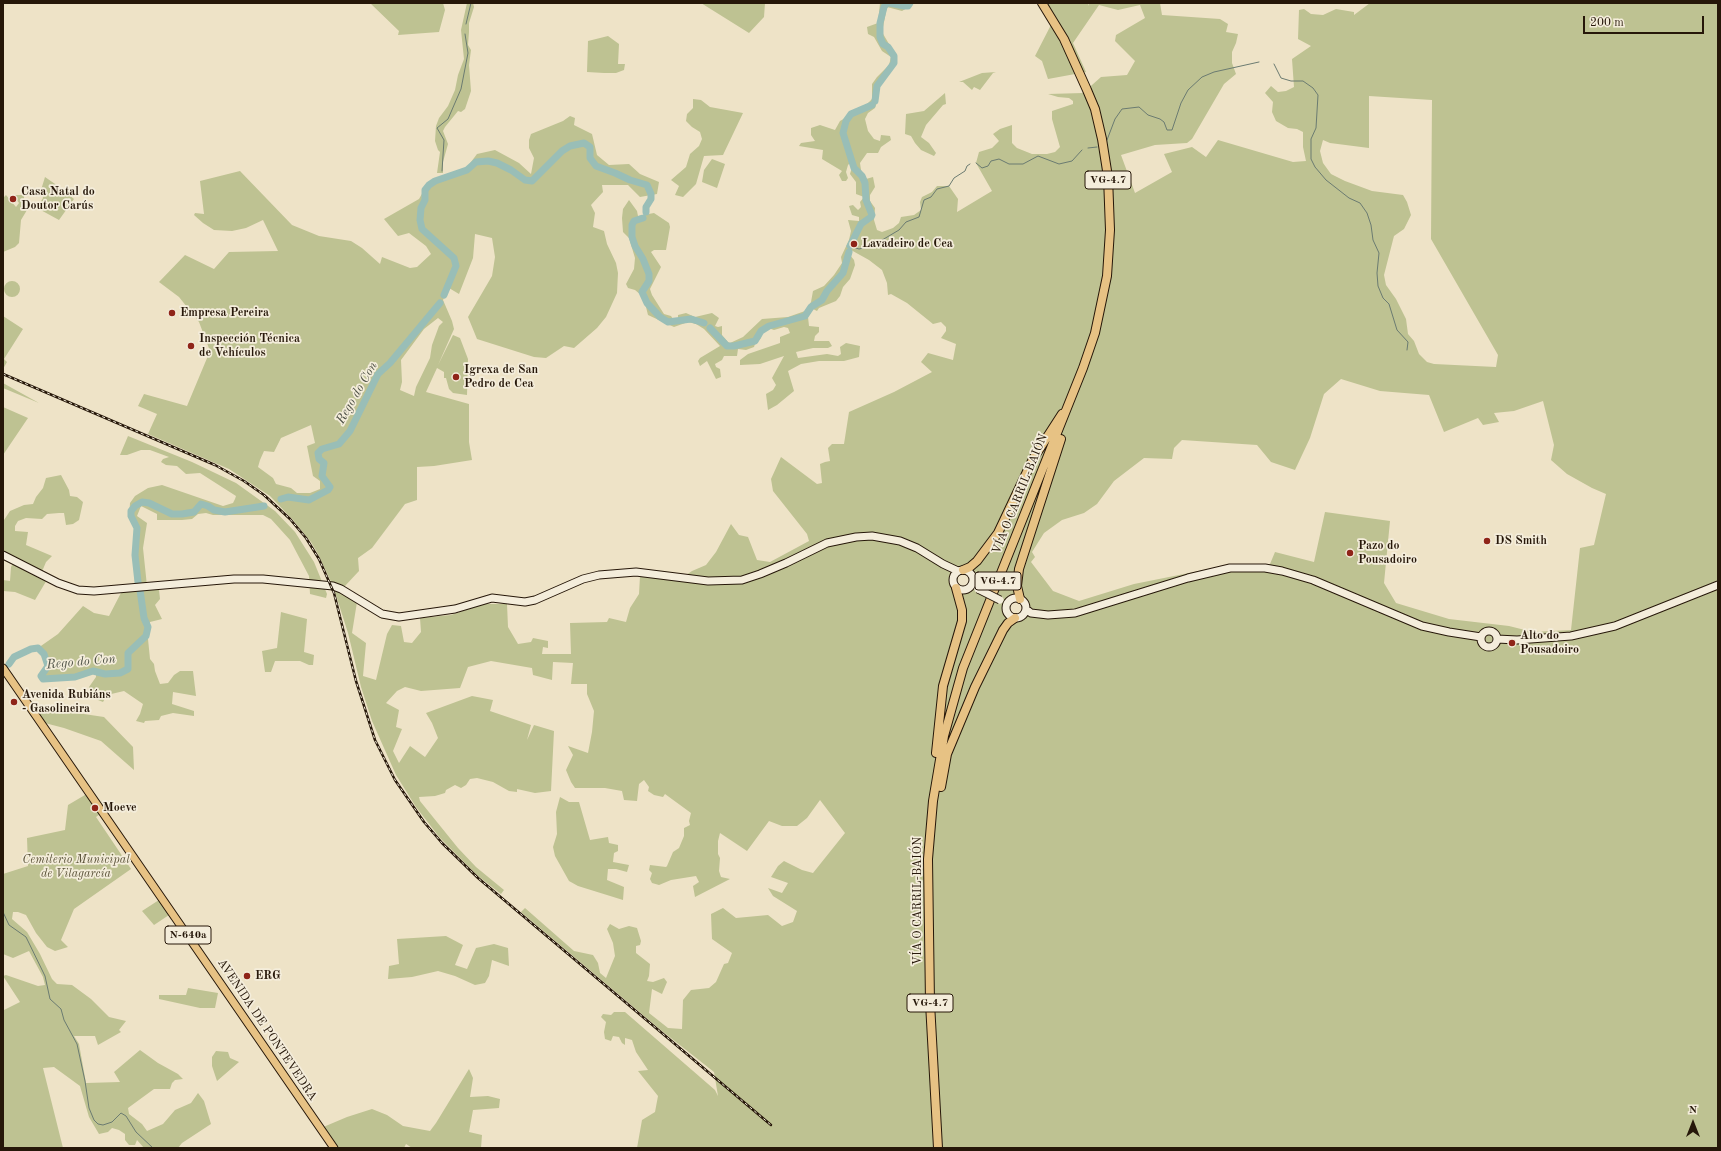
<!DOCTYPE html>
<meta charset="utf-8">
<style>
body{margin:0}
#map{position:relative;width:1721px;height:1151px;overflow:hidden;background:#eee3c7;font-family:"Old Standard TT",serif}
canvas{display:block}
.frame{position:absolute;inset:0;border:4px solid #261709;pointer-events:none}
.north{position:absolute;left:1673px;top:1103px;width:40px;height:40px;-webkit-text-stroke:3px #f4eddb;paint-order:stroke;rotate:0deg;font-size:11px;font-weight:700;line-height:16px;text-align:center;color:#261709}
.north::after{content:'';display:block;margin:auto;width:14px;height:18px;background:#261709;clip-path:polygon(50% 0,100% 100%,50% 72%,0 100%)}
.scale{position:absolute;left:1583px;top:16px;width:121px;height:18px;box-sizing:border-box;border:2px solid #261709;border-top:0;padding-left:5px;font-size:12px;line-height:14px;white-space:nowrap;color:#261709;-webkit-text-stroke:3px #f4eddb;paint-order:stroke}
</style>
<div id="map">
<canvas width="1721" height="1151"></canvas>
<div class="frame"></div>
<div class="north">N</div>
<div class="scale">200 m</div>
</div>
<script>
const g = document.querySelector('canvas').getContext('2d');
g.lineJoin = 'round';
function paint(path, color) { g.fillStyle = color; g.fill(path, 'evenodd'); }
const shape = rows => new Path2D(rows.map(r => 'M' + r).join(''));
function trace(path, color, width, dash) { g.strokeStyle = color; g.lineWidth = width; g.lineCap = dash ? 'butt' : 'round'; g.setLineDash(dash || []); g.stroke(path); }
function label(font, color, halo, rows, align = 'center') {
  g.font = font + ' "Old Standard TT",serif'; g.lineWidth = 3.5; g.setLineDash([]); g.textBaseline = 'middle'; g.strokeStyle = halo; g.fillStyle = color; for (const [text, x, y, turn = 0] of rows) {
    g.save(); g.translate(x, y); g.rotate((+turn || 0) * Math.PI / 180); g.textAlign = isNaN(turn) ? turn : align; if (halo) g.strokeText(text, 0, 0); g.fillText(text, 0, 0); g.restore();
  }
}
const green = shape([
 [370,3,443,3,445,10,439,32,398,35,399,31],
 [467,3,473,3,474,7,469,23,469,32,468,45,471,50,469,65,471,91,465,109,461,112,458,111,445,127,443,131,448,144,443,162,443,173,437,173,440,152,438,150,435,141,436,126,439,118,448,106,455,90,458,75,464,59,461,30],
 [701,3,765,3,764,17,749,33],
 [880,3,912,3,912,5,902,11,887,7,882,32,896,56,895,66,880,84,878,99,875,108,868,113,865,119,868,131,874,139,880,141,881,135,890,136,891,140,881,147,878,153,867,153,860,163,861,170,866,179,873,177,875,187,870,195,870,201,875,208,874,220,877,230,882,232,893,228,899,223,901,217,914,215,921,210,920,202,922,197,932,192,937,186,949,186,958,199,957,212,992,191,976,163,979,152,992,148,999,141,993,134,1000,129,1012,125,1012,143,1017,148,1032,154,1047,154,1055,152,1060,147,1052,119,1052,111,1073,104,1073,101,1069,98,1058,97,1048,94,1083,93,1101,77,1127,75,1135,61,1115,41,1116,35,1145,18,1140,5,1118,10,1099,5,1073,43,1086,72,1048,79,1042,61,1035,56,1053,21,1042,3,1088,3,1089,6,1089,3,1160,3,1162,15,1220,19,1228,24,1226,32,1238,34,1236,43,1232,52,1232,63,1236,74,1224,84,1192,139,1187,143,1155,145,1121,155,1135,193,1172,172,1164,154,1192,147,1206,157,1218,140,1293,162,1306,161,1303,147,1303,132,1297,129,1288,128,1276,121,1272,112,1273,102,1265,93,1271,86,1278,92,1286,91,1294,87,1292,59,1311,46,1298,39,1299,10,1304,9,1311,14,1323,15,1336,9,1354,12,1354,15,1370,3,1718,3,1718,1148,637,1148,642,1120,655,1112,658,1096,638,1071,648,1070,636,1052,632,1040,625,1038,625,1045,622,1043,619,1037,613,1036,611,1041,605,1039,604,1032,606,1022,601,1017,603,1014,611,1015,614,1012,625,1012,715,1090,718,1096,714,1072,662,1031,521,912,525,908,574,951,593,955,598,963,600,973,606,978,615,956,613,943,607,929,610,924,619,929,629,926,637,928,641,941,640,945,636,946,636,953,650,964,649,976,647,981,653,982,664,978,667,982,662,994,652,989,649,1013,668,1028,682,1029,683,1000,691,990,709,988,716,982,724,964,728,963,732,953,712,939,711,914,723,908,736,918,768,915,782,926,793,922,797,911,773,896,768,888,782,893,788,883,771,877,778,866,784,861,802,870,813,873,845,833,820,800,807,818,797,826,782,826,769,821,747,851,720,833,718,841,718,854,720,858,719,871,721,877,730,879,695,897,693,886,699,882,696,876,671,880,659,885,652,883,650,879,652,873,649,870,650,865,666,867,667,866,673,852,679,848,684,836,684,828,690,825,689,821,691,813,665,794,663,797,654,795,648,791,649,787,644,780,639,784,637,801,624,800,622,791,605,788,575,788,571,782,566,770,573,755,568,746,588,753,592,732,594,711,587,694,587,684,571,684,573,663,553,662,552,680,533,675,532,668,491,661,468,667,460,688,421,691,405,687,397,691,386,703,399,710,396,727,402,729,393,751,399,763,410,746,425,757,438,738,432,723,426,713,472,696,493,700,490,711,531,725,527,740,534,725,554,731,551,791,535,793,517,789,517,792,509,791,493,782,477,778,470,779,466,785,461,788,455,785,446,790,445,793,435,796,419,797,420,801,458,848,476,867,504,890,501,894,478,876,440,838,416,807,396,775,372,721,361,687,348,633,334,589,357,602,352,633,366,643,363,676,376,680,387,634,392,625,401,626,404,642,412,643,421,632,420,618,451,615,484,604,507,604,508,627,518,644,531,642,533,638,548,641,548,648,543,647,542,654,571,654,570,623,607,622,609,618,626,622,630,608,639,594,640,576,683,577,692,571,706,565,716,552,731,524,739,535,748,537,757,560,770,562,809,541,807,534,773,491,771,479,781,457,817,484,822,483,820,464,825,462,830,461,828,448,832,444,844,444,849,412,894,392,932,372,921,362,928,353,953,360,956,344,941,338,946,331,946,327,941,322,933,324,907,303,891,294,888,295,887,283,882,270,869,260,851,250,850,255,854,260,855,265,850,279,843,287,840,296,836,301,819,308,817,311,813,309,808,317,809,326,819,327,819,332,815,336,814,341,829,341,832,346,828,348,813,348,796,352,798,358,827,354,838,356,841,354,840,347,846,343,860,346,859,357,844,361,819,361,801,364,788,371,794,391,777,405,768,410,766,394,773,390,776,385,772,378,784,356,760,364,740,365,740,360,748,354,780,343,780,337,790,333,788,328,784,327,774,330,768,328,762,333,761,338,755,344,754,347,746,350,738,349,737,356,724,356,722,360,715,364,716,367,720,369,721,377,716,379,707,361,700,366,698,361,700,358,720,346,704,329,696,324,688,322,674,327,648,315,645,303,641,295,635,290,628,288,626,284,634,269,635,258,629,238,623,232,622,218,623,209,629,200,637,211,638,216,654,213,669,223,670,227,666,250,654,250,651,252,661,267,650,289,652,295,664,314,671,316,673,319,678,319,678,315,686,313,695,317,712,313,719,318,715,326,718,327,722,326,722,335,728,342,730,343,743,337,762,319,788,317,805,311,811,302,813,291,824,286,834,275,842,263,841,257,849,240,851,231,848,220,859,221,859,217,852,215,849,206,853,205,858,210,861,207,860,202,864,197,856,194,856,182,850,174,852,167,850,163,848,165,846,172,848,178,846,181,842,181,839,175,842,171,822,159,823,150,799,146,801,143,815,141,811,135,811,128,820,125,835,130,840,121,847,117,851,112,867,104,872,99,872,84,877,77,889,65,891,57,882,51,874,37,868,34,867,27,878,23],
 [1369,96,1432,100,1431,239,1498,355,1496,367,1434,364,1427,362,1419,354,1414,341,1408,334,1406,319,1396,299,1386,285,1384,275,1394,236,1404,229,1411,215,1407,202,1403,195,1372,191,1345,181,1331,174,1323,163,1320,151,1323,140,1330,143,1369,148],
 [1341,379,1380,391,1429,395,1444,432,1478,418,1483,425,1499,422,1494,413,1514,411,1543,401,1554,445,1551,460,1567,474,1592,488,1606,494,1594,545,1580,548,1571,630,1533,632,1509,626,1449,619,1396,603,1384,583,1390,521,1325,512,1314,562,1275,552,1270,564,1233,564,1189,573,1134,584,1079,601,1053,591,1031,562,1035,557,1032,552,1044,533,1062,520,1084,513,1097,504,1114,481,1144,458,1172,459,1174,448,1182,440,1257,445,1271,462,1295,470,1310,438,1324,394],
 [961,574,966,574,970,577,971,582,967,587,960,587,957,584,958,577],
 [1015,601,1020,602,1022,606,1022,611,1016,615,1010,612,1008,608,1011,602],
 [608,36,619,44,618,64,625,64,624,70,616,73,604,73,587,72,588,41],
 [996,72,993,73,980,90,974,87,972,90,963,82,959,82,982,73],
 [945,93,946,104,943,105,926,125,921,137,929,143,936,153,934,156,921,150,915,143,911,136,905,134,906,114,924,111],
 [693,99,701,100,710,107,743,113,723,155,704,156,696,184,683,197,675,195,679,186,671,180,686,167,690,154,699,146,702,139,700,132,692,127,686,121,687,114,693,108],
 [570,116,575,118,574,125,592,134,597,155,609,165,629,164,640,174,659,182,657,194,640,197,628,185,602,185,603,192,591,205,595,213,593,227,604,231,607,244,616,263,618,273,617,293,606,317,597,328,574,348,564,346,546,358,534,357,477,339,468,317,492,276,495,257,492,238,475,234,473,258,459,294,449,288,443,300,452,321,454,329,438,365,453,335,460,338,468,359,467,395,453,393,449,389,446,378,444,378,444,372,437,368,426,392,469,404,469,442,472,460,434,466,417,467,417,500,405,504,372,548,358,558,359,571,344,587,345,591,333,586,318,554,311,542,293,520,270,496,229,469,148,434,157,414,138,406,144,394,187,406,210,351,199,322,179,297,159,282,185,255,214,269,229,252,278,251,263,220,246,228,232,231,214,230,203,223,194,215,195,213,204,214,200,181,240,171,292,225,319,236,351,241,362,248,380,264,382,257,410,268,417,267,431,254,426,246,409,233,398,236,384,219,419,199,427,185,446,176,465,170,477,154,495,150,519,163,531,174,534,158,529,148,529,140,531,134,563,121],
 [438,318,443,322,439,326,432,345,430,358,416,387,414,396,400,390,402,382,401,360,424,329],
 [311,425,315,443,307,446,313,476,320,481,320,489,310,493,297,493,291,488,276,484,273,478,258,467,260,460,264,451,274,452,281,438],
 [712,159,725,164,717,188,702,182,704,170],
 [45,177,58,186,74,199,59,220,37,208,43,198,41,190],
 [6,195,16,207,19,203,13,195,24,195,24,202,30,202,30,205,21,220,19,243,15,247,3,252,3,198],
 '4 289a8 8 0 1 1 16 0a8 8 0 1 1-16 0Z',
 [3,316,23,329,4,359,7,362,3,369],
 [3,383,39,403,3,388],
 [3,407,28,418,3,455],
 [128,436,192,462,236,483,275,511,295,532,314,562,327,594,326,598,310,594,309,576,290,540,271,519,263,515,213,515,206,513,198,514,192,519,182,520,157,520,157,514,141,506,137,516,147,523,143,548,147,586,149,590,159,590,160,599,155,605,162,619,150,622,148,639,150,659,154,664,155,671,160,684,168,683,174,675,180,671,193,671,196,696,173,692,172,704,194,711,194,716,173,713,161,716,159,720,145,721,144,723,136,721,140,714,143,704,124,691,107,695,103,702,93,698,89,687,96,677,96,672,90,672,75,677,63,678,43,679,41,676,48,666,44,654,38,648,58,634,83,606,94,613,109,616,123,589,135,587,134,556,135,527,129,518,130,503,135,496,148,488,162,485,223,506,233,503,235,499,236,496,200,473,186,474,177,466,166,465,161,462,163,459,169,457,150,450,141,450,127,455,120,455],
 [61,475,69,490,70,496,77,497,83,502,79,520,73,524,66,525,64,513,59,513,47,514,42,519,26,518,18,521,15,526,15,531,28,532,26,545,52,556,46,562,41,574,48,578,35,600,15,592,3,591,3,580,10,581,11,567,14,561,3,555,4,520,10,511,24,505,33,504,36,497,43,488,46,478],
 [281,612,307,619,304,652,314,655,313,665,309,665,300,661,275,661,271,672,265,672,262,651,277,648],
 [30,706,104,717,133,747,134,770,101,741,64,728,41,722],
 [90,792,103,812,96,817,131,869,74,909,61,940,68,947,55,951,47,947,36,933,26,915,18,912,13,912,12,919,27,932,40,954,52,979,57,984,72,985,91,999,109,1017,126,1021,119,1030,121,1032,98,1045,95,1036,74,1036,79,1044,86,1083,120,1082,114,1072,140,1050,158,1063,178,1074,183,1079,175,1080,172,1083,170,1089,154,1089,128,1108,129,1114,142,1124,147,1131,163,1124,175,1110,191,1103,198,1093,204,1101,211,1124,182,1143,178,1148,144,1148,137,1140,135,1145,129,1145,125,1140,125,1134,119,1130,112,1128,108,1132,99,1134,89,1117,80,1086,54,1067,43,1068,63,1148,3,1148,3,1009,4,1010,20,1002,3,976,6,975,38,986,45,985,43,977,29,951,13,958,3,954,3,874,28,866,27,838,65,830,68,805],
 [560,797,569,802,579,802,590,840,608,837,609,843,618,845,618,851,614,853,613,862,629,865,627,872,616,869,608,869,607,880,624,887,623,900,578,886,569,881,555,856,553,847,557,834,556,812],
 [159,900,169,915,154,925,142,911],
 [446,936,463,945,455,965,467,969,476,948,494,944,508,948,509,966,492,960,489,976,485,983,475,985,455,976,438,971,412,977,388,979,389,966,399,964,397,939],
 [188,988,218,993,215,1008,200,1008,159,999,159,995,186,995],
 [216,1051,228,1052,230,1058,239,1062,217,1081,212,1066,212,1057],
 [469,1069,473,1078,470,1097,488,1096,500,1099,499,1108,473,1110,469,1132,482,1135,481,1148,412,1148,406,1144,404,1148,340,1148,333,1146,321,1128,347,1117,372,1109,387,1115,403,1126,430,1131,436,1123]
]);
const stream = shape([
 [466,24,471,3],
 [1274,64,1281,78,1291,81,1303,81,1313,88,1318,95,1316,128,1311,139,1311,159,1315,167,1326,180,1349,198,1360,203,1367,213,1371,225,1373,240,1379,253,1377,273,1378,286,1383,298,1389,304,1397,330,1408,342,1407,350],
 [1107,140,1115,119,1122,109,1139,107,1148,115,1160,119,1164,122,1167,130,1172,130,1181,103,1188,90,1202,77,1214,72,1259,62],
 [1088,148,1097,147],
 [976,163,982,168,988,166,991,161,999,159,1009,164,1023,164,1038,156,1059,164,1072,161,1082,150],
 [442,171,444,140,437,128,448,119,461,89,468,53,465,34],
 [440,178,440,179],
 [850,246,859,249,872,246,899,230,906,222,919,217,924,200,931,197,937,189,949,186,954,178,965,171,967,166,970,164],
 [3,912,9,925,26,937,45,976,50,999,61,1009,64,1020,77,1044,85,1081,89,1108,94,1120,98,1124,103,1125,112,1122,121,1113,126,1116,136,1132,153,1148]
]);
const river = shape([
 [890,3,904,6,908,6,910,3],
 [875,101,877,86,894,63,894,56,888,47,883,44,880,37,880,23,884,7,887,3],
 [643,218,634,221,632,225,632,237,635,246,643,259,649,274,649,281,642,292,647,303,660,317,668,322,691,319,704,323],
 [850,246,861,224,871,217,872,215,866,200,865,183,862,176,854,168,843,133,846,121,851,114,872,105],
 [444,295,456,266,454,258,422,229,420,220,421,208,425,200,425,190,429,185,435,181,467,170,476,162,488,161,497,163,511,170,525,180,532,181,562,151,570,146,584,143,590,147,590,158,596,166,615,173,630,180,647,185,651,194,651,199,646,207,646,212],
 [710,328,727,346,734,346,755,341,761,331,769,326,805,316,811,307,822,300,827,291,843,273,849,252],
 [281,499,288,497,309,500,328,490,330,487,322,476,324,463,319,459,318,453,322,449,339,444,350,431,378,374,390,363,440,303],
 [138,582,135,555,137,528,131,516,131,511,135,506,142,502,149,503,172,514,182,514,194,512,201,504,208,506,214,510,225,512,264,506],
 [9,664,14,657,31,649,38,648,44,654,48,666,41,676,43,679,75,677,93,671,105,674,120,673,128,669,128,653,146,636,148,627,144,618,140,590]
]);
const secondary = shape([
 [3,555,58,583,78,590,94,591,234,579,263,579,333,586,341,589,382,614,399,617,455,609,492,598,525,602,535,600,583,579,599,575,636,572,708,581,742,580,760,574,786,563,827,543,856,537,872,536,900,541,917,548,943,564,958,571],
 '953 580a10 10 0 1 1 20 0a10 10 0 1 1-20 0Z',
 '1006 608a10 10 0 1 1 20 0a10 10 0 1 1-20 0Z',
 [1026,609,1031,613,1048,615,1075,613,1188,578,1230,568,1265,568,1282,571,1313,580,1422,626,1449,632,1481,637],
 '1481 639a8 8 0 1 1 16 0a8 8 0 1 1-16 0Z',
 [1497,639,1517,640,1571,636,1615,626,1718,585]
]);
const primary = shape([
 [3,668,334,1148]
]);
const trunk = shape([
 [963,570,970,567,977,561,998,533,1033,459,1062,414],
 [1020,599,1017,586,1019,569,1061,439],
 [936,753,943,686,962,621,962,610,956,588],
 [941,787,947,754,975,687,1003,630,1008,623,1015,618],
 [938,1148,930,1003,928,859,933,801,944,736,963,668,1083,368,1095,333,1107,276,1110,230,1108,177,1102,139,1095,109,1087,90,1064,39,1042,3]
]);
const rail = shape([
 [3,374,215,465,244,481,264,495,290,519,306,538,319,559,334,593,356,681,375,740,395,780,424,822,442,843,478,878,771,1125]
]);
const secondaryBridge = shape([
 [978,589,1000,600]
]);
const markers = [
 [13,199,4,"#8f2418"],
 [854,244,4,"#8f2418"],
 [172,313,4,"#8f2418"],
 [191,346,4,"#8f2418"],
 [456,377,4,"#8f2418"],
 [1487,541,4,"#8f2418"],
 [1350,553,4,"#8f2418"],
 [1512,643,4,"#8f2418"],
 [14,702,4,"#8f2418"],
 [95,808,4,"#8f2418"],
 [247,976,4,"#8f2418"]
];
const shields = [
 [1108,180,46],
 [998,581,46],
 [188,935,46],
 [930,1003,46]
];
const shieldNames = [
 ["VG-4.7",1108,180],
 ["VG-4.7",998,581],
 ["N-640a",188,935],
 ["VG-4.7",930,1003]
];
const poiNames = [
 ["Casa Natal do",21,192],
 ["Doutor Carús",21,206],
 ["Lavadeiro de Cea",862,244],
 ["Empresa Pereira",180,313],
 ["Inspección Técnica",199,339],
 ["de Vehículos",199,353],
 ["Igrexa de San",464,370],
 ["Pedro de Cea",464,384],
 ["DS Smith",1495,541],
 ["Pazo do",1358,546],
 ["Pousadoiro",1358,560],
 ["Alto do",1520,636],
 ["Pousadoiro",1520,650],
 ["Avenida Rubiáns",22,695],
 ["- Gasolineira",22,709],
 ["Moeve",103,808],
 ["ERG",255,976]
];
const streetNames = [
 ["VÍA O CARRIL-BAIÓN",1020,494,-68],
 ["VÍA O CARRIL-BAIÓN",918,901,-90],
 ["AVENIDA DE PONTEVEDRA",267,1030,56]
];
const parkNames = [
 ["Cemiterio Municipal",76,860],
 ["de Vilagarcía",76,874]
];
const waterNames = [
 ["Rego do Con",357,393,-60],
 ["Rego do Con",81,662,-5]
];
paint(green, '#bec292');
trace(stream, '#6b7b71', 1);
trace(river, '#99beb7', 7);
trace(secondary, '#261709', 9);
trace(primary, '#261709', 9);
trace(trunk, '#261709', 10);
trace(secondary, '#f4eddb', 7);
trace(primary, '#e7c284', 7);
trace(trunk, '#e7c284', 8);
trace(rail, '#261709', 2.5);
trace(rail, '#f4eddb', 1, [3]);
trace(secondaryBridge, '#261709', 9, []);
trace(secondaryBridge, '#f4eddb', 7);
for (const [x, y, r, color] of markers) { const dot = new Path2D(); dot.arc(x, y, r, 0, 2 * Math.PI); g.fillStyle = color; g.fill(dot); trace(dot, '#f4eddb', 1.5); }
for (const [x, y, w] of shields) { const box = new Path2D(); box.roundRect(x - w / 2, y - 9, w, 18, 3); g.fillStyle = '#f4eddb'; g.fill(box); trace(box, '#261709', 1); }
label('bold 11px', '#261709', null, shieldNames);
label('bold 12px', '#261709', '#f4eddb', poiNames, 'left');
label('12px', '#261709', '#f4eddb', streetNames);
label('italic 12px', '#5b5339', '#f4eddb', parkNames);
label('italic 13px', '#4e5146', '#f4eddb', waterNames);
</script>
